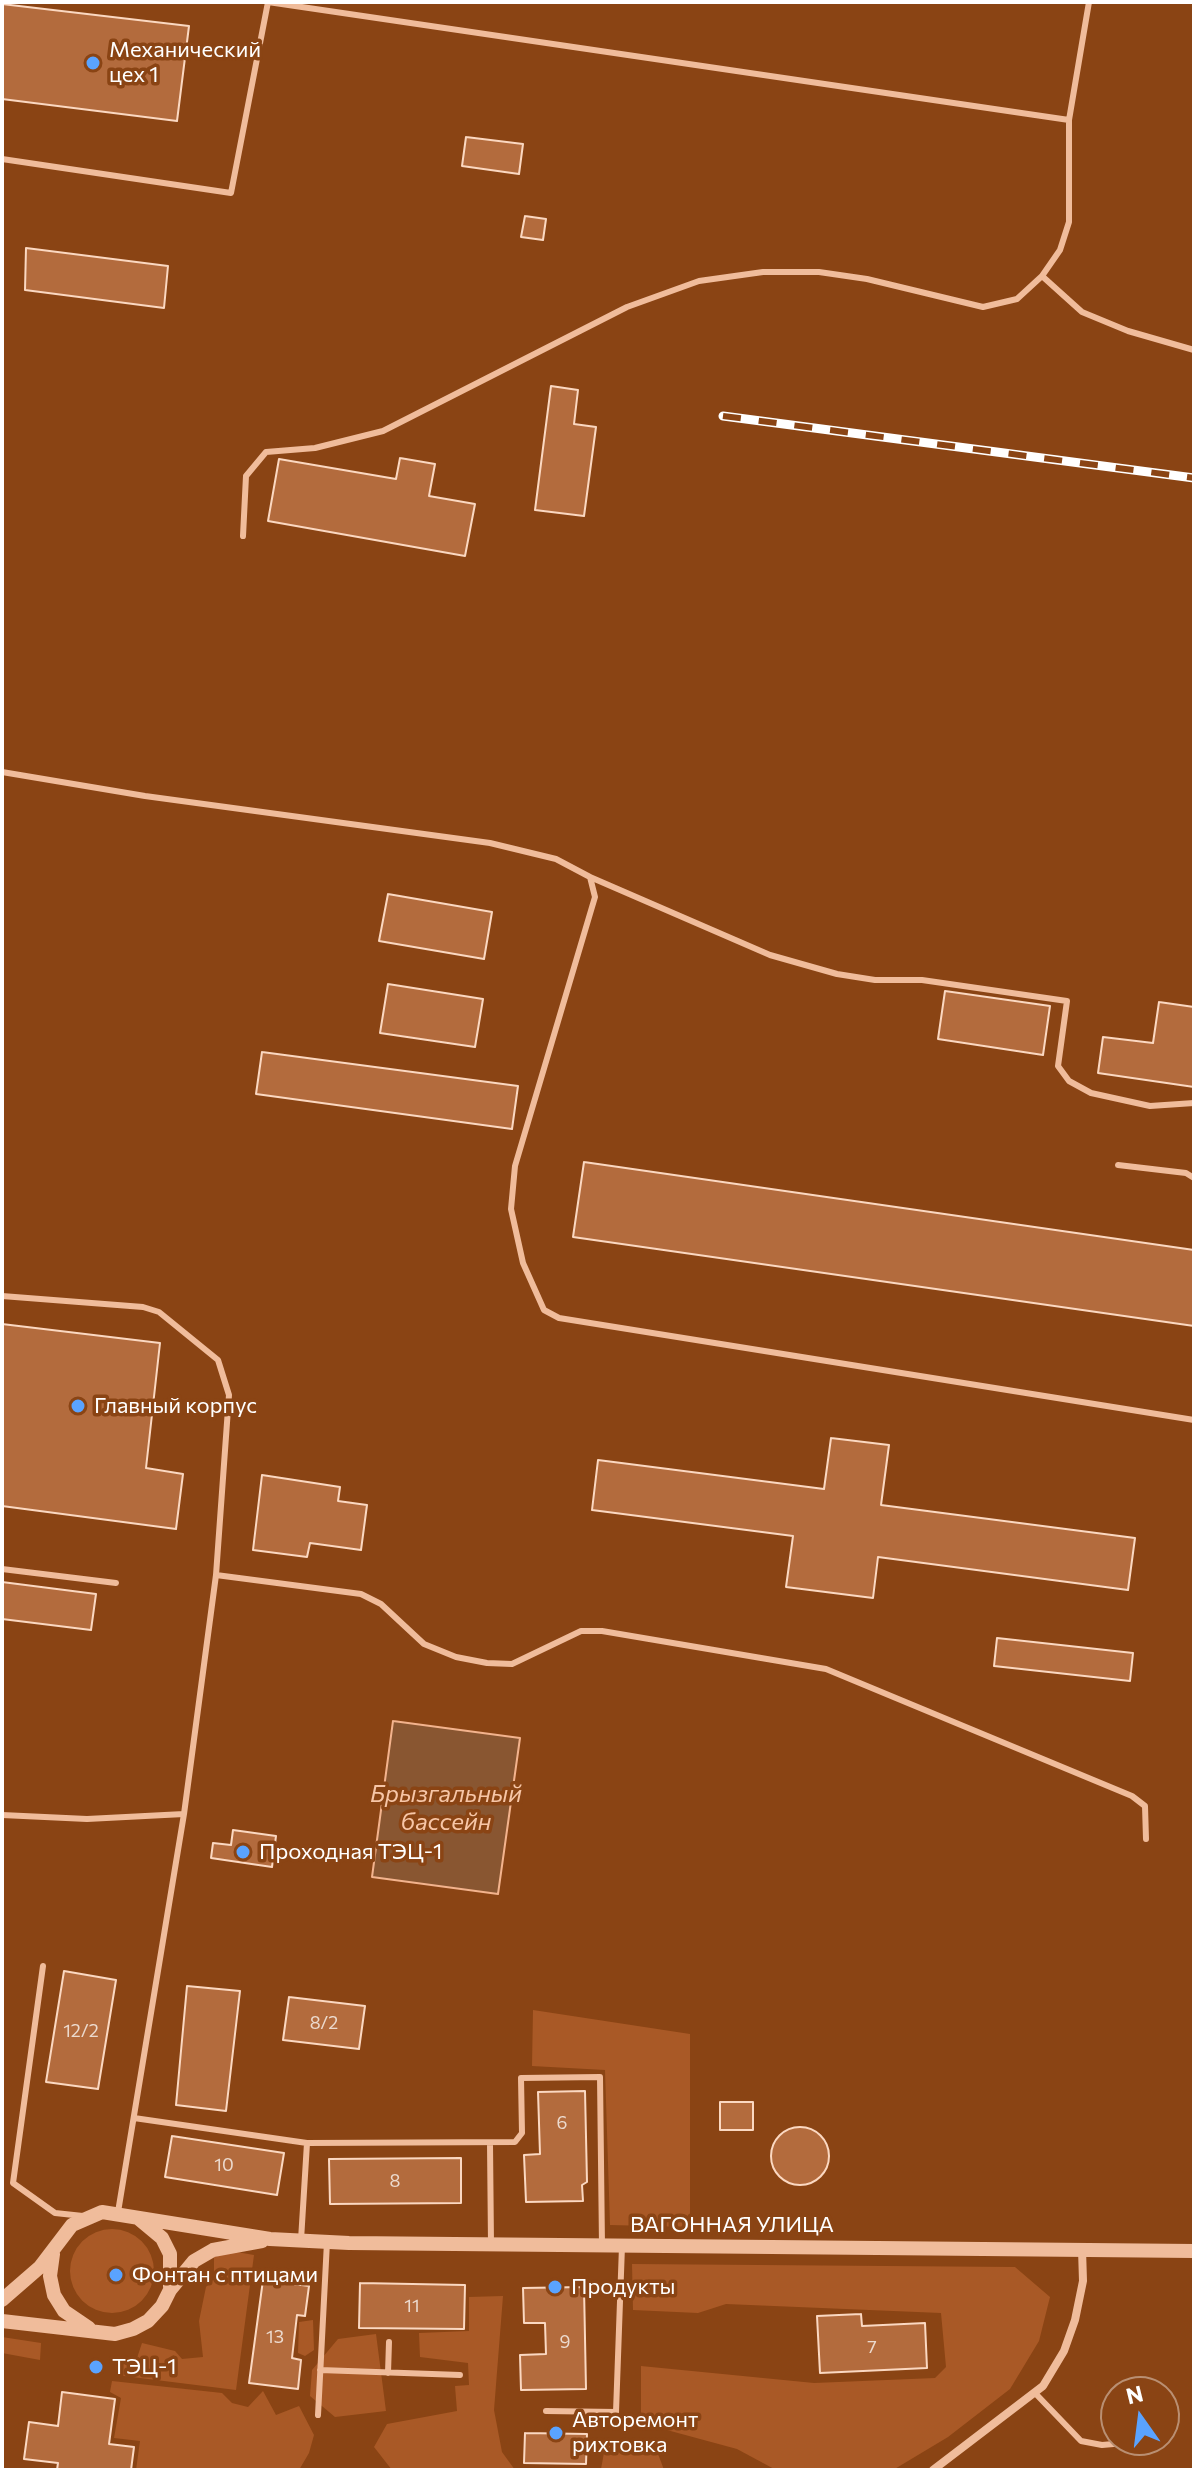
<!DOCTYPE html>
<meta charset="utf-8">
<style>
body{margin:0}
#map{position:relative;width:1196px;height:2472px;overflow:hidden;background:#8a4414;font-family:Commissioner,sans-serif}
canvas{display:block}
.frame{position:absolute;inset:0;border:4px solid #fff;pointer-events:none}
.north{position:absolute;left:1100px;top:2376px;width:80px;height:80px;box-sizing:border-box;background:#8a4414;border:2px solid #b98f72;border-radius:50%;rotate:346deg;font-size:22px;font-weight:700;line-height:32px;text-align:center;color:#fff}
.north::after{content:'';display:block;margin:auto;width:28px;height:36px;background:#5aa3ff;clip-path:polygon(50% 0,100% 100%,50% 72%,0 100%)}
</style>
<div id="map">
<canvas width="1196" height="2472"></canvas>
<div class="frame"></div>
<div class="north">N</div>
</div>
<script>
const g = document.querySelector('canvas').getContext('2d');
g.lineJoin = 'round';
function paint(path, color) { g.fillStyle = color; g.fill(path, 'evenodd'); }
const shape = rows => new Path2D(rows.map(r => 'M' + r).join(''));
function trace(path, color, width, dash) { g.strokeStyle = color; g.lineWidth = width; g.lineCap = dash ? 'butt' : 'round'; g.setLineDash(dash || []); g.stroke(path); }
function label(font, color, halo, rows, align = 'center') {
  g.font = font + ' Commissioner,sans-serif'; g.lineWidth = 7; g.setLineDash([]); g.textBaseline = 'middle'; g.strokeStyle = halo; g.fillStyle = color; for (const [text, x, y, turn = 0] of rows) {
    g.save(); g.translate(x, y); g.rotate((+turn || 0) * Math.PI / 180); g.textAlign = isNaN(turn) ? turn : align; if (halo) g.strokeText(text, 0, 0); g.fillText(text, 0, 0); g.restore();
  }
}
const green = shape([
 [533,2010,690,2034,690,2227,610,2225,605,2070,532,2066],
 '70 2271a42 42 0 1 1 84 0a42 42 0 1 1-84 0Z',
 [231,2251,254,2255,236,2390,116,2375,118,2361,136,2361,142,2343,175,2351,182,2359,203,2357,199,2321,206,2287,214,2279,214,2257],
 [632,2264,1015,2267,1050,2297,1039,2341,1010,2389,948,2437,893,2470,776,2470,737,2449,641,2423,641,2366,814,2383,935,2378,946,2367,941,2313,726,2304,698,2313,633,2310],
 [503,2296,494,2410,502,2452,515,2470,392,2470,374,2447,387,2424,457,2411,455,2386,469,2385,468,2363,420,2357,419,2333,469,2331,469,2297],
 [313,2320,314,2350,305,2356,298,2353,299,2322],
 [376,2334,386,2411,335,2417,310,2396,312,2370,338,2339],
 [2,2337,41,2343,40,2360,2,2353],
 [112,2381,222,2393,232,2403,248,2407,263,2391,276,2415,299,2406,314,2435,309,2453,299,2470,136,2470,140,2441,114,2438,121,2398,110,2392],
 [653,2440,664,2470,578,2470,601,2469,606,2442]
]);
const water = shape([
 [393,1721,520,1738,498,1894,372,1877,393,1721]
]);
const building = shape([
 [2,4,189,26,177,121,2,99,2,4],
 [466,137,523,144,519,174,462,166,466,137],
 [525,216,546,219,543,240,521,237,525,216],
 [26,248,168,266,164,308,25,290,26,248],
 [551,386,578,390,574,424,596,427,584,516,535,510,551,386],
 [400,458,435,464,429,496,475,504,465,556,268,521,279,459,396,479,400,458],
 [388,894,492,912,484,959,379,941,388,894],
 [388,984,483,999,475,1047,380,1033,388,984],
 [945,991,1050,1006,1043,1055,938,1039,945,991],
 [1159,1002,1194,1007,1194,1087,1098,1073,1103,1037,1153,1043,1159,1002],
 [262,1052,518,1086,512,1129,256,1094,262,1052],
 [584,1162,1194,1250,1194,1326,573,1237,584,1162],
 [2,1324,160,1343,146,1468,183,1474,176,1529,2,1506,2,1324],
 [831,1438,889,1445,881,1505,1135,1538,1128,1590,878,1557,873,1598,786,1587,793,1536,592,1510,598,1460,824,1489,831,1438],
 [262,1475,340,1487,338,1501,367,1505,361,1550,310,1543,307,1557,253,1550,262,1475],
 [2,1582,96,1594,91,1630,2,1619,2,1582],
 [997,1638,1133,1653,1130,1681,994,1666,997,1638],
 [233,1830,276,1836,272,1867,211,1858,213,1843,231,1845,233,1830],
 [64,1971,116,1980,98,2089,46,2082,64,1971],
 [187,1986,240,1991,226,2111,176,2105,187,1986],
 [289,1997,365,2006,359,2049,283,2040,289,1997],
 [585,2091,587,2182,582,2185,583,2201,526,2202,524,2155,540,2154,538,2092,585,2091],
 [720,2102,753,2102,753,2130,720,2130,720,2102],
 '771 2156a29 29 0 1 1 58 0a29 29 0 1 1-58 0Z',
 [172,2136,284,2153,277,2195,165,2177,172,2136],
 [461,2158,461,2203,330,2204,329,2159,461,2158],
 [263,2280,309,2286,305,2316,297,2315,292,2358,301,2360,298,2389,249,2383,263,2280],
 [360,2283,465,2285,464,2329,359,2328,360,2283],
 [584,2287,586,2389,521,2390,520,2355,546,2354,545,2323,524,2323,523,2288,584,2287],
 [861,2314,862,2326,925,2323,927,2368,820,2373,817,2316,861,2314],
 [62,2392,115,2399,109,2444,134,2447,131,2470,57,2470,58,2463,24,2459,29,2422,58,2426,62,2392],
 [525,2433,587,2434,586,2464,524,2463,525,2433]
]);
const service = shape([
 [268,2,1069,120,1089,2],
 [2,159,231,193,268,2],
 [1042,276,1082,312,1128,331,1194,350],
 [243,536,246,476,266,452,315,448,383,431,627,307,699,281,763,272,819,272,867,279,983,307,1017,299,1042,276,1060,250,1069,222,1069,120],
 [2,772,145,796,490,843,556,859,590,877,595,897,515,1166,511,1209,523,1263,544,1310,559,1318,1194,1420],
 [590,877,770,955,837,974,875,980,922,980,1067,1001,1058,1066,1069,1081,1091,1093,1150,1106,1194,1103],
 [1118,1165,1186,1173,1194,1178],
 [2,1296,143,1307,159,1312,218,1360,229,1395,216,1575,361,1594,381,1604,424,1644,456,1657,487,1663,512,1664,581,1631,602,1631,826,1669,1132,1796,1145,1806,1146,1839],
 [2,1569,116,1583],
 [184,1814,216,1575],
 [2,1815,87,1819,184,1814,118,2212],
 [43,1966,13,2183,55,2213,83,2216],
 [134,2118,307,2143,515,2142,522,2133,521,2078,600,2077,602,2246],
 [490,2144,491,2244],
 [301,2240,307,2143],
 [320,2370,460,2375],
 [388,2373,389,2342],
 [1035,2393,1081,2441,1102,2445,1125,2443],
 [546,2411,616,2412,622,2246],
 [318,2415,327,2242]
]);
const minor = shape([
 [933,2470,1043,2386,1064,2351,1075,2320,1083,2281,1082,2249]
]);
const tertiary = shape([
 [138,2218,162,2238,170,2254,170,2287],
 [53,2254,50,2276,54,2295,64,2311,89,2328],
 [2,2300,40,2267,72,2225,102,2212,270,2239,349,2243,1194,2251],
 [2,2321,115,2334,133,2329,148,2321,162,2306,170,2290,194,2261,213,2250,262,2241]
]);
const rail = shape([
 [723,416,1194,478]
]);
const markers = [
 [93,63,8,"#5aa3ff"],
 [78,1406,8,"#5aa3ff"],
 [243,1852,8,"#5aa3ff"],
 [116,2275,8,"#5aa3ff"],
 [555,2287,8,"#5aa3ff"],
 [96,2367,8,"#5aa3ff"],
 [556,2433,8,"#5aa3ff"]
];
const numberNames = [
 ["8/2",324,2023],
 ["12/2",81,2031],
 ["6",562,2123],
 ["10",224,2165],
 ["8",395,2181],
 ["11",412,2306],
 ["13",275,2337],
 ["9",565,2342],
 ["7",872,2347]
];
const poiNames = [
 ["Механический",109,50],
 ["цех 1",109,75],
 ["Главный корпус",94,1406],
 ["Проходная ТЭЦ-1",259,1852],
 ["Фонтан с птицами",132,2275],
 ["Продукты",571,2287],
 ["ТЭЦ-1",112,2367],
 ["Авторемонт",572,2420],
 ["рихтовка",572,2445]
];
const streetNames = [
 ["ВАГОННАЯ УЛИЦА",732,2225]
];
const waterNames = [
 ["Брызгальный",446,1794],
 ["бассейн",446,1822]
];
paint(green, '#a95926');
paint(water, '#895631');
trace(water, '#f3b38d', 2);
paint(building, '#b36b3d');
trace(building, '#fbd8c1', 2);
trace(service, '#f0bc9b', 6);
trace(minor, '#f0bc9b', 8);
trace(tertiary, '#f0bc9b', 14);
trace(rail, '#fff', 9);
trace(rail, '#8a4414', 6, [18]);
for (const [x, y, r, color] of markers) { const dot = new Path2D(); dot.arc(x, y, r, 0, 2 * Math.PI); g.fillStyle = color; g.fill(dot); trace(dot, '#8a4414', 3); }
label('18px', '#ecdace', null, numberNames);
label('22px', '#fff', '#8a4414', poiNames, 'left');
label('22px', '#fff', '#8a4414', streetNames);
label('italic 24px', '#f7c6a7', '#8a4414', waterNames);
</script>
